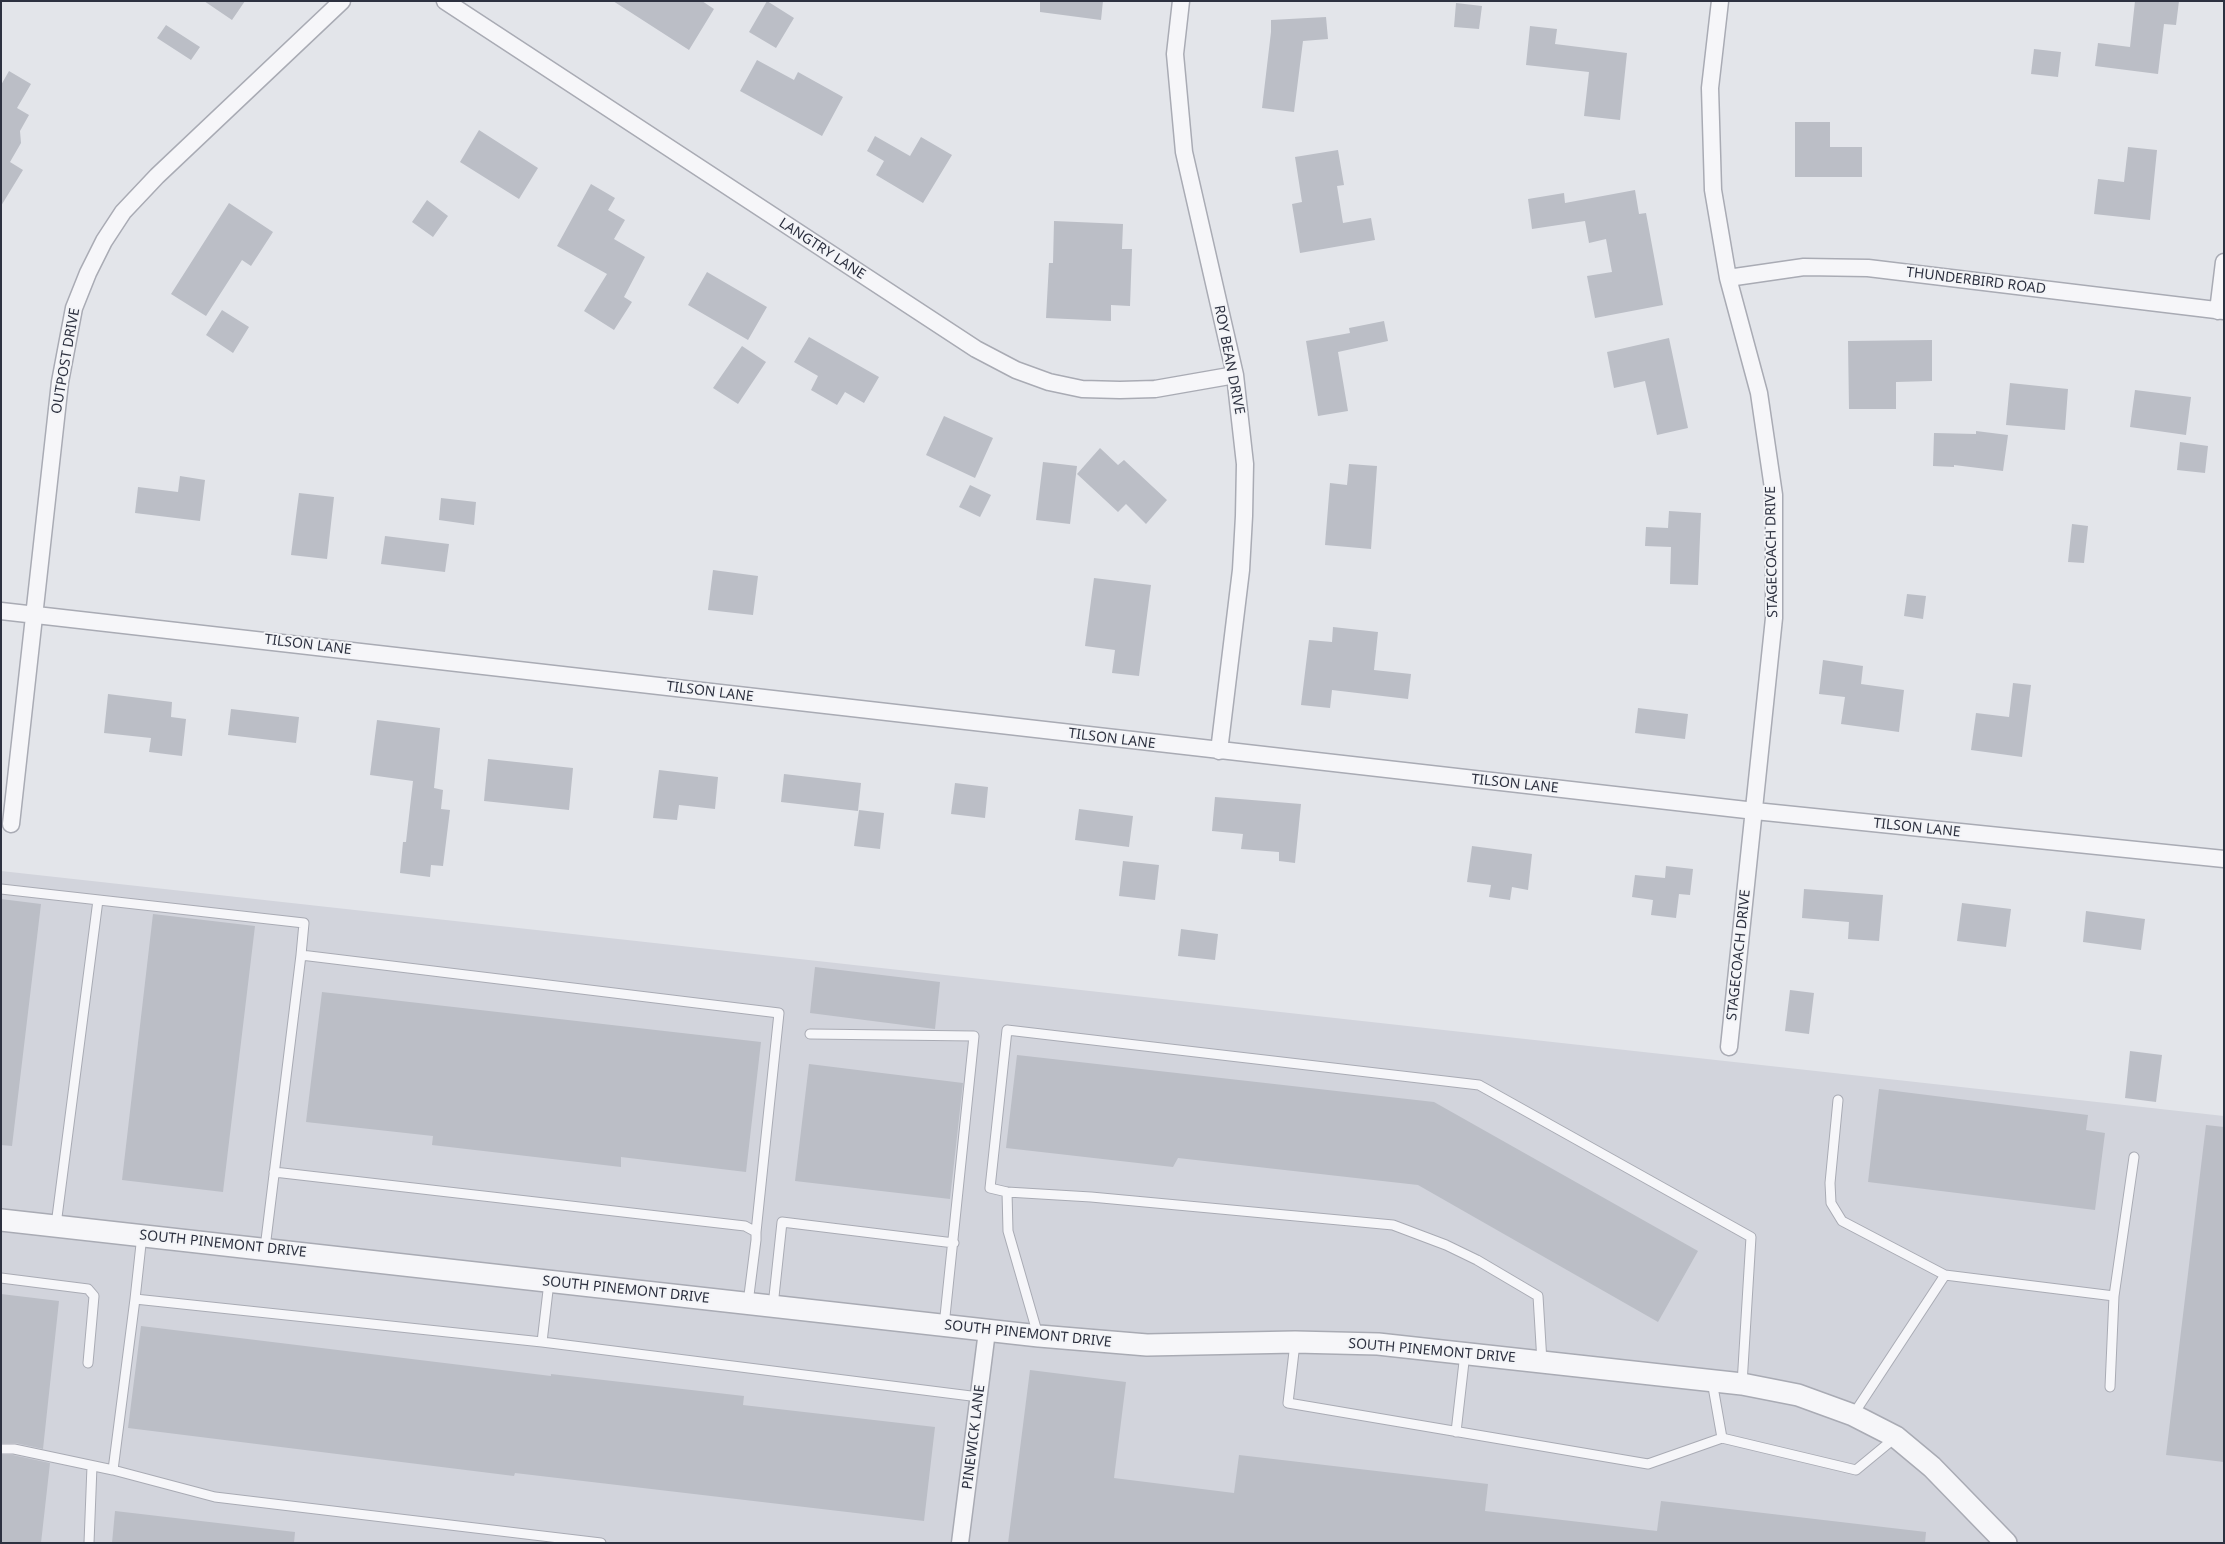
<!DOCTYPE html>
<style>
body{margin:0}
#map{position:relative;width:2225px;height:1544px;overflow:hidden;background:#e3e5ea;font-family:"Noto Sans",sans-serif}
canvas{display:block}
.frame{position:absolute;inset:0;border:2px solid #2d3140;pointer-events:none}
</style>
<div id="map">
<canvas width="2225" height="1544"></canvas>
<div class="frame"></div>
</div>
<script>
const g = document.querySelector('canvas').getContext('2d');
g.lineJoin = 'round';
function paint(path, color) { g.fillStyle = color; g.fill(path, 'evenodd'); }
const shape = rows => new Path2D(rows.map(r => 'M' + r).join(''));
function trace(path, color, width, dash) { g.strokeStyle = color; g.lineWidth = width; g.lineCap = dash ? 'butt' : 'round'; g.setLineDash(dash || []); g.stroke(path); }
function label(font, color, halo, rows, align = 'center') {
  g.font = font + ' "Noto Sans",sans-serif'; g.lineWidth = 4; g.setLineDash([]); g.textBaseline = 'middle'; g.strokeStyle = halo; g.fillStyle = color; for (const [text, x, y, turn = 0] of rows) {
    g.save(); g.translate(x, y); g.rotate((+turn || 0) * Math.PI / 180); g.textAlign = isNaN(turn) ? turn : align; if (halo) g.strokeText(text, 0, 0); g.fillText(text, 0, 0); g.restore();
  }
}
const built = shape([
 [1,871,2224,1116,2224,1543,1,1543]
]);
const building = shape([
 [204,1,245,1,232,20],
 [613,1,702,1,714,9,689,50],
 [767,1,794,18,776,48,749,32],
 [1040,1,1103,1,1101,20,1040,12],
 [2135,1,2179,1,2176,25,2164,24,2158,74,2095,66,2098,43,2130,47],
 [1456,3,1482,6,1479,29,1454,27],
 [1326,17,1328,39,1303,41,1294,112,1262,108,1271,32,1271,20],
 [166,25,200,47,191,60,157,38],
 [1530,26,1557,29,1555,44,1627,53,1620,120,1584,116,1589,72,1526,65],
 [2034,49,2061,52,2058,77,2031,74],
 [757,60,794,80,798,72,843,97,822,136,740,91],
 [9,71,31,84,17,108,29,115,20,131,21,143,10,162,23,170,1,206,1,85],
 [1795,122,1830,122,1830,147,1862,147,1862,177,1795,177],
 [479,130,538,168,519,199,460,162],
 [875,136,910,156,921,137,952,155,923,203,876,175,884,161,867,151],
 [2128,147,2157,150,2150,220,2094,214,2098,179,2124,182],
 [1338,150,1344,185,1337,186,1343,223,1371,218,1375,240,1300,253,1292,204,1302,202,1295,157],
 [591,184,615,198,608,210,625,220,614,239,645,257,624,297,632,302,614,330,584,311,607,274,557,246],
 [1635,190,1639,214,1646,213,1663,305,1595,318,1587,276,1612,272,1606,239,1589,243,1585,221,1532,229,1528,199,1564,193,1565,203],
 [427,200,448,216,433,237,412,222],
 [229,203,273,232,251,266,242,260,206,316,171,294],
 [1054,221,1123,224,1122,249,1132,249,1130,306,1111,305,1111,321,1046,318,1049,263,1053,263],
 [707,272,767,307,748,340,688,305],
 [222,310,249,327,233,353,206,335],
 [1384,321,1388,341,1338,352,1348,411,1318,416,1306,341,1350,333,1349,328],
 [809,337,879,377,864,403,845,392,837,405,811,390,818,376,794,362],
 [1669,338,1688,428,1657,435,1645,381,1614,388,1607,352],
 [1932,340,1932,381,1896,382,1896,409,1849,409,1848,341],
 [742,346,766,362,738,404,713,388],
 [2010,383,2068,389,2065,430,2006,425],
 [2135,390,2191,397,2186,435,2130,427],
 [944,416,993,438,975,478,926,455],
 [1976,431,2008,435,2003,471,1954,465,1954,467,1933,466,1934,433,1976,434],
 [2180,442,2208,446,2205,473,2177,470],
 [1100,448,1118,465,1124,460,1167,500,1146,524,1126,504,1118,512,1077,474],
 [1043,462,1077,466,1070,524,1036,520],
 [1349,464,1377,466,1371,549,1325,545,1330,483,1347,485],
 [180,476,205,480,200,521,135,513,138,487,178,492],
 [970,485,991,495,980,517,959,507],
 [299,493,334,497,327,559,291,555],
 [441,498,476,502,474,525,439,520],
 [1669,511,1701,513,1698,585,1670,584,1671,547,1645,546,1646,527,1668,528],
 [2072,524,2088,526,2084,563,2068,562],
 [385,536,449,544,445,572,381,564],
 [713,570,758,576,753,615,708,610],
 [1094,578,1151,585,1139,676,1112,673,1115,650,1085,646],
 [1907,594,1926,596,1923,619,1904,616],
 [1333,627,1378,632,1374,670,1411,674,1408,699,1332,690,1330,708,1301,705,1309,640,1332,642],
 [1823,660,1863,666,1861,684,1904,690,1899,732,1841,724,1845,697,1819,694],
 [2013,683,2031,685,2022,757,1971,750,1976,713,2009,717],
 [108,694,172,702,171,717,186,719,182,756,149,752,151,738,104,733],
 [1638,708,1688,714,1685,739,1635,733],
 [231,709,299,717,296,743,228,735],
 [377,720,440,728,434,788,443,790,441,809,450,810,443,866,431,865,430,877,400,873,403,842,406,842,413,781,370,775],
 [488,759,573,768,569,810,484,801],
 [659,770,718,777,715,809,679,805,677,820,653,818],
 [784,774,861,783,858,811,781,802],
 [955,783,988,787,985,818,951,814],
 [1215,797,1301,804,1295,863,1279,861,1279,852,1241,849,1243,834,1212,831],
 [1079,809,1133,816,1129,847,1075,840],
 [859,810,884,813,880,849,854,846],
 [1472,846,1532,854,1528,890,1512,887,1510,900,1489,897,1491,885,1467,882],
 [1123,861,1159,865,1155,900,1119,896],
 [1666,866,1693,869,1690,895,1679,894,1676,918,1651,915,1653,900,1632,897,1635,875,1665,878],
 [1804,889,1883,895,1879,941,1848,939,1849,922,1802,918],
 [1,899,41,904,12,1146,1,1145],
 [1962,903,2011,909,2006,947,1957,941],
 [2086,911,2145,919,2141,950,2083,942],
 [153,914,255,926,223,1192,122,1180],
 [1181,929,1218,934,1215,960,1178,956],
 [815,967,940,982,935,1029,810,1013],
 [1790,990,1814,993,1809,1034,1785,1031],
 [322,992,761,1042,746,1172,621,1157,621,1167,432,1145,433,1136,306,1122],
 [2130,1051,2162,1055,2156,1102,2125,1098],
 [1017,1055,1434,1102,1698,1251,1658,1322,1418,1185,1178,1158,1173,1167,1006,1148],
 [809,1064,963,1083,950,1199,795,1181],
 [1879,1089,2088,1115,2086,1130,2105,1133,2095,1210,1868,1182],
 [2206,1125,2224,1127,2224,1462,2166,1455],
 [1,1294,59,1301,43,1449,15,1443,1,1443],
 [141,1326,551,1376,551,1374,744,1396,743,1405,935,1427,924,1521,515,1473,514,1476,128,1428],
 [1030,1370,1126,1382,1114,1478,1234,1493,1239,1455,1488,1484,1485,1511,1657,1531,1661,1501,1926,1532,1925,1543,1008,1543],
 [1,1455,13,1455,50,1463,41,1543,1,1543],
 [115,1511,295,1532,294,1543,112,1543]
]);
const service = shape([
 [1,889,304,923,301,955],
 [810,1034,974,1036,944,1326],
 [1838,1100,1830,1183,1831,1203,1842,1221,1945,1275],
 [274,1172,745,1226,756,1232,756,1240,748,1303],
 [1007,1192,1008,1231,1038,1335],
 [56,1225,98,900],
 [142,1235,135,1299,542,1342,979,1397],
 [265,1248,301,955,779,1013,756,1232],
 [1,1278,88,1289,94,1296,88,1363],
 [773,1306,782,1222,954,1243],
 [542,1342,549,1282],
 [1295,1343,1288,1403,1648,1464,1722,1438,1712,1381],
 [1542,1362,1538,1296,1477,1260,1446,1245,1393,1225,1091,1197,1007,1192,990,1188,1007,1030,1479,1085,1751,1237,1742,1384],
 [2110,1387,2114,1296],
 [1853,1415,1945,1275,2114,1296,2134,1157],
 [1456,1432,1465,1353],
 [1722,1438,1856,1470,1896,1437],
 [1,1449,14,1449,113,1470,215,1497,601,1543],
 [113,1470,135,1299],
 [89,1543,92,1466]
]);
const minor = shape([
 [445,1,976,349,1016,370,1049,382,1082,389,1120,390,1155,389,1235,375],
 [1181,1,1175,54,1184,152,1235,375,1245,464,1244,516,1241,570,1219,751],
 [1720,1,1710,88,1713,190,1728,278,1759,393,1774,495,1774,618,1729,1047],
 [1728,278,1804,267,1868,268,2224,311],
 [2218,311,2224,262],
 [1,611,1755,811,2224,859],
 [11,824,60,382,74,308,88,273,104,241,123,212,157,176,342,1],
 [960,1543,987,1331]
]);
const tertiary = shape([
 [1,1220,1039,1336,1147,1345,1295,1342,1378,1344,1742,1384,1798,1395,1853,1415,1896,1437,1932,1467,2006,1543]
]);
const streetNames = [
 ["LANGTRY LANE",822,249,33],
 ["THUNDERBIRD ROAD",1976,281,7],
 ["ROY BEAN DRIVE",1229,360,79],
 ["OUTPOST DRIVE",66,361,-80],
 ["STAGECOACH DRIVE",1772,552,-91],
 ["TILSON LANE",308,645,7],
 ["TILSON LANE",710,692,7],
 ["TILSON LANE",1112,739,7],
 ["TILSON LANE",1515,784,6],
 ["TILSON LANE",1917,828,6],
 ["STAGECOACH DRIVE",1739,955,-84],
 ["SOUTH PINEMONT DRIVE",223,1244,6],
 ["SOUTH PINEMONT DRIVE",626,1290,6],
 ["SOUTH PINEMONT DRIVE",1028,1334,6],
 ["SOUTH PINEMONT DRIVE",1432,1351,5],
 ["PINEWICK LANE",974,1437,-83]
];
paint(built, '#d2d4dc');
paint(building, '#bbbec6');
trace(service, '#a9abb4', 11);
trace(minor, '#a9abb4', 19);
trace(tertiary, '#a9abb4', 24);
trace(service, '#f6f6f9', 9);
trace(minor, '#f6f6f9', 16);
trace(tertiary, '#f6f6f9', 21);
label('14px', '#2d3140', '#f3f4f7', streetNames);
</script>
